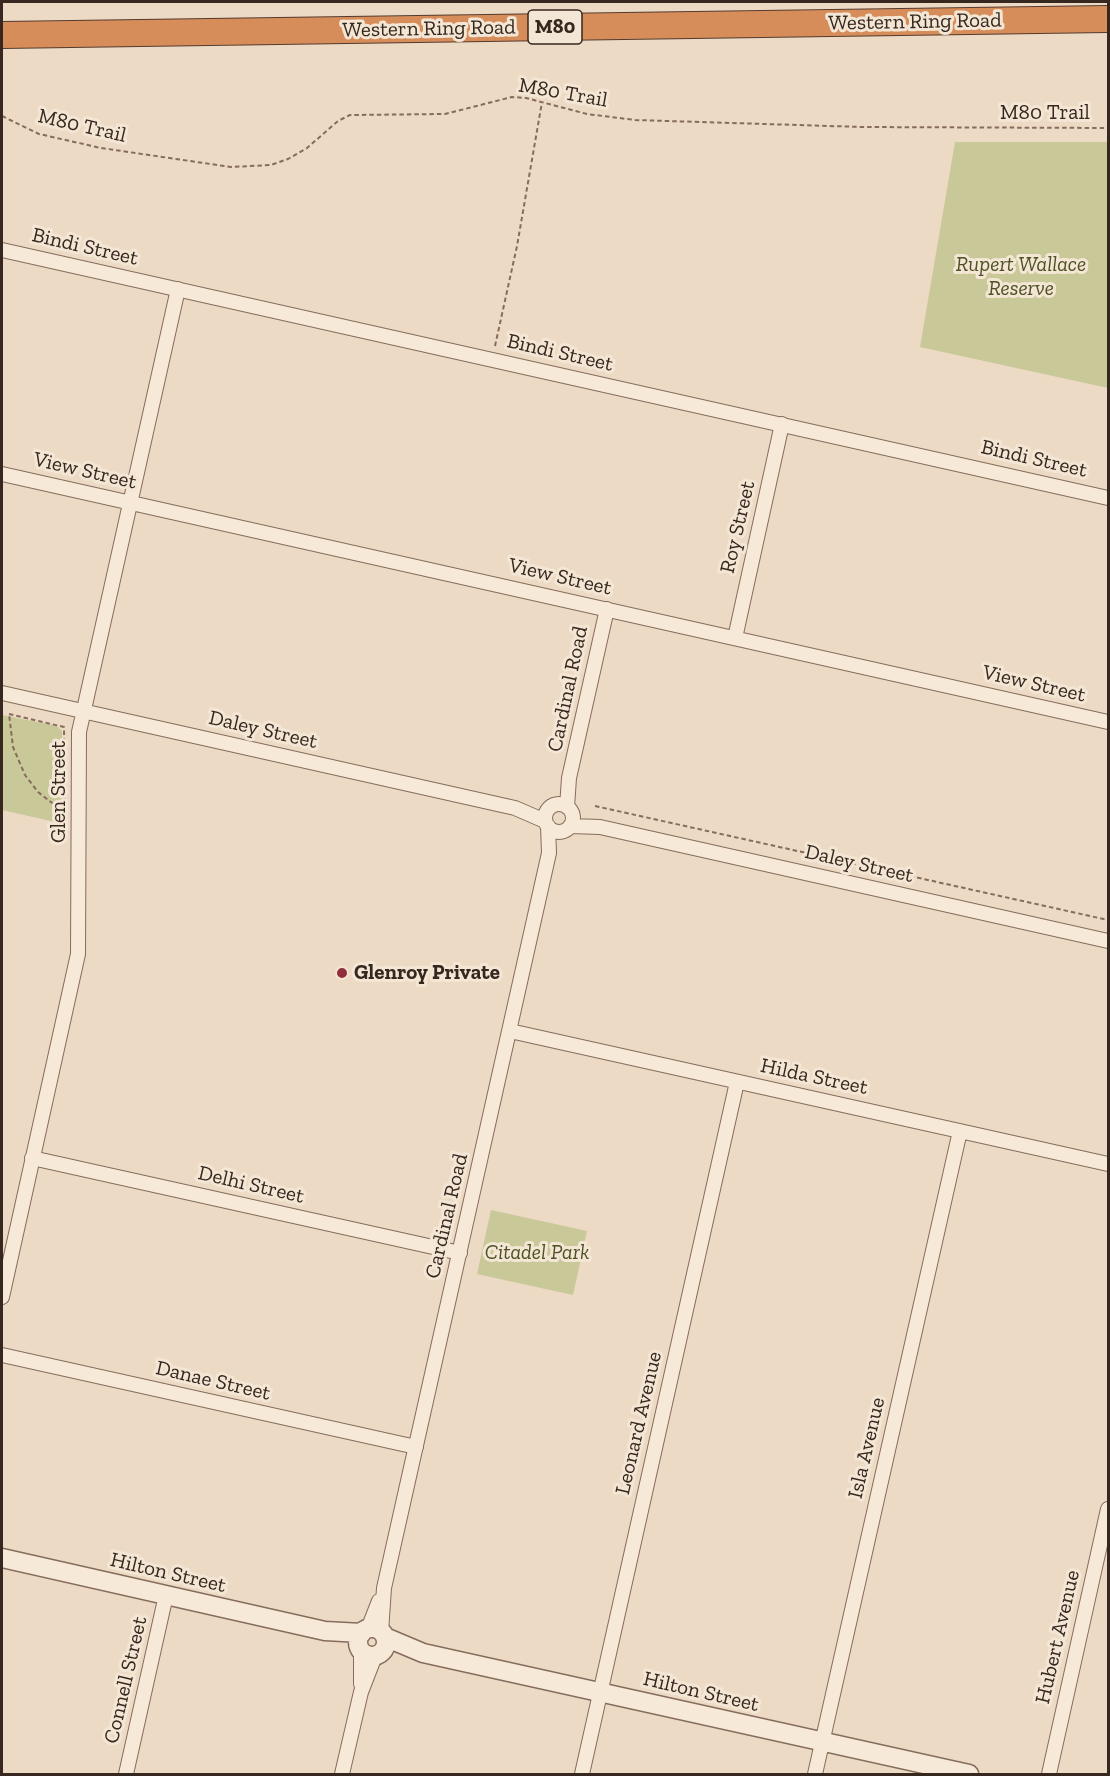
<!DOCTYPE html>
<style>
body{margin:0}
#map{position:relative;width:1110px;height:1776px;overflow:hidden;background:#ecdac4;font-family:"Zilla Slab",serif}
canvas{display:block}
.frame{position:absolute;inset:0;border:3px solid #36271f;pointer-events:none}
</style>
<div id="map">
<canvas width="1110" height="1776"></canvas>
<div class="frame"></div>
</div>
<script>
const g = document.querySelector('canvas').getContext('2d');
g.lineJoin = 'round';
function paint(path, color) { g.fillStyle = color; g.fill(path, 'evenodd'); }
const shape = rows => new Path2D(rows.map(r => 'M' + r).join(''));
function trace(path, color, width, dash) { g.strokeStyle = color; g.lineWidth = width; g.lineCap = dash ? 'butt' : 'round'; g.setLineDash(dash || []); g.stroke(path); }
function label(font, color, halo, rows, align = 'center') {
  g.font = font + ' "Zilla Slab",serif'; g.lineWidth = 6; g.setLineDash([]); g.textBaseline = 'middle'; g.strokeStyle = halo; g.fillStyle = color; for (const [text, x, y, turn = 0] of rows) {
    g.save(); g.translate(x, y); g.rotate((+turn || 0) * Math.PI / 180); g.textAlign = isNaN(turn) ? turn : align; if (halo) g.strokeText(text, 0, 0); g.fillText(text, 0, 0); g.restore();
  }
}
const green = shape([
 [955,142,1108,142,1108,388,920,347],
 [2,715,57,726,62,731,64,824,2,810],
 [491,1210,587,1231,573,1295,477,1274]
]);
const path = shape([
 [2,116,39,134,101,148,231,167,271,165,288,159,307,148,338,121,350,115,445,114,512,97,526,98,587,114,635,120,862,127,1108,128],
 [495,346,517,246,542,102],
 [9,714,64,727,65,813,38,792,25,775,13,747,9,714],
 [595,806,1108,920]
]);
const minor = shape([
 [2,250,1108,498],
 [2,474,1108,722],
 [735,638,782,424],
 [2,693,515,808,545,821],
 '545 818a14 14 0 1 1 28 0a14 14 0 1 1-28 0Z',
 [567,807,569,778,607,609],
 [570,826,600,827,1108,941],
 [510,1031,1108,1164],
 [32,1158,460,1253],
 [2,1297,78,954,79,732,178,289],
 [2,1355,416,1447],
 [368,1629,379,1601],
 [381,1632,384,1588,549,853,548,826],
 [361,1684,361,1651],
 [126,1774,166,1595],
 [342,1774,361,1692,375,1656],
 [582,1774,737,1082],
 [815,1774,960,1131],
 [1049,1774,1108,1509]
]);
const tertiary = shape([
 [2,1558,325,1631,362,1633],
 '358 1642a14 14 0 1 1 28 0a14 14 0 1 1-28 0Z',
 [385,1637,423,1653,969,1774]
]);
const motorway = shape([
 [2,35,1108,19]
]);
const markers = [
 [342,973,6,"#922f3e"]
];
const shields = [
 [555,27,54]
];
const shieldNames = [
 ["M80",555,27]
];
const streetNames = [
 ["Western Ring Road",915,22,-1],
 ["Western Ring Road",429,29,-1],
 ["M80 Trail",563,93,10],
 ["M80 Trail",1045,113],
 ["M80 Trail",82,126,13],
 ["Bindi Street",85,247,13],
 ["Bindi Street",560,353,13],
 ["Bindi Street",1034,459,13],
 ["View Street",85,471,13],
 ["Roy Street",738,527,-77],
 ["View Street",560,577,13],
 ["View Street",1034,684,13],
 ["Cardinal Road",568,689,-78],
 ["Daley Street",263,730,13],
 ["Glen Street",59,792,-90],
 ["Daley Street",859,864,13],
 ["Hilda Street",814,1077,12],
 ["Delhi Street",251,1185,13],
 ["Cardinal Road",447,1216,-77],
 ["Danae Street",213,1381,13],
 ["Leonard Avenue",639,1423,-77],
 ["Isla Avenue",867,1448,-77],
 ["Hilton Street",168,1573,13],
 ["Hubert Avenue",1058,1637,-77],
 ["Connell Street",126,1680,-77],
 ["Hilton Street",701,1692,13]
];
const parkNames = [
 ["Rupert Wallace",1021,265],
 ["Reserve",1021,289],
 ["Citadel Park",537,1253]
];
const poiNames = [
 ["Glenroy Private",354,973]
];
paint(green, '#c9c899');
trace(minor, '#866c5c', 16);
trace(tertiary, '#866c5c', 21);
trace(motorway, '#543b30', 28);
trace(path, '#866c5c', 2, [4.5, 3]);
trace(minor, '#f7e9d7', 14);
trace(tertiary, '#f7e9d7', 18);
trace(motorway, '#d78d59', 26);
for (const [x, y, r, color] of markers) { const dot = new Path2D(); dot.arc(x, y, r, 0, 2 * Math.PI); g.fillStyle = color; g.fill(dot); trace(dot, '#f4e6d4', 2); }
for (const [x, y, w] of shields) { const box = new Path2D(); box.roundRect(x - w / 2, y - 17, w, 34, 4.5); g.fillStyle = '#f4e6d4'; g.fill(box); trace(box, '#36271f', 1.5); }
label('bold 20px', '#36271f', null, shieldNames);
label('21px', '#36271f', '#f4e6d4', streetNames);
label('italic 21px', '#4d5226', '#f4e6d4', parkNames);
label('bold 21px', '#36271f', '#f4e6d4', poiNames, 'left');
</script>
